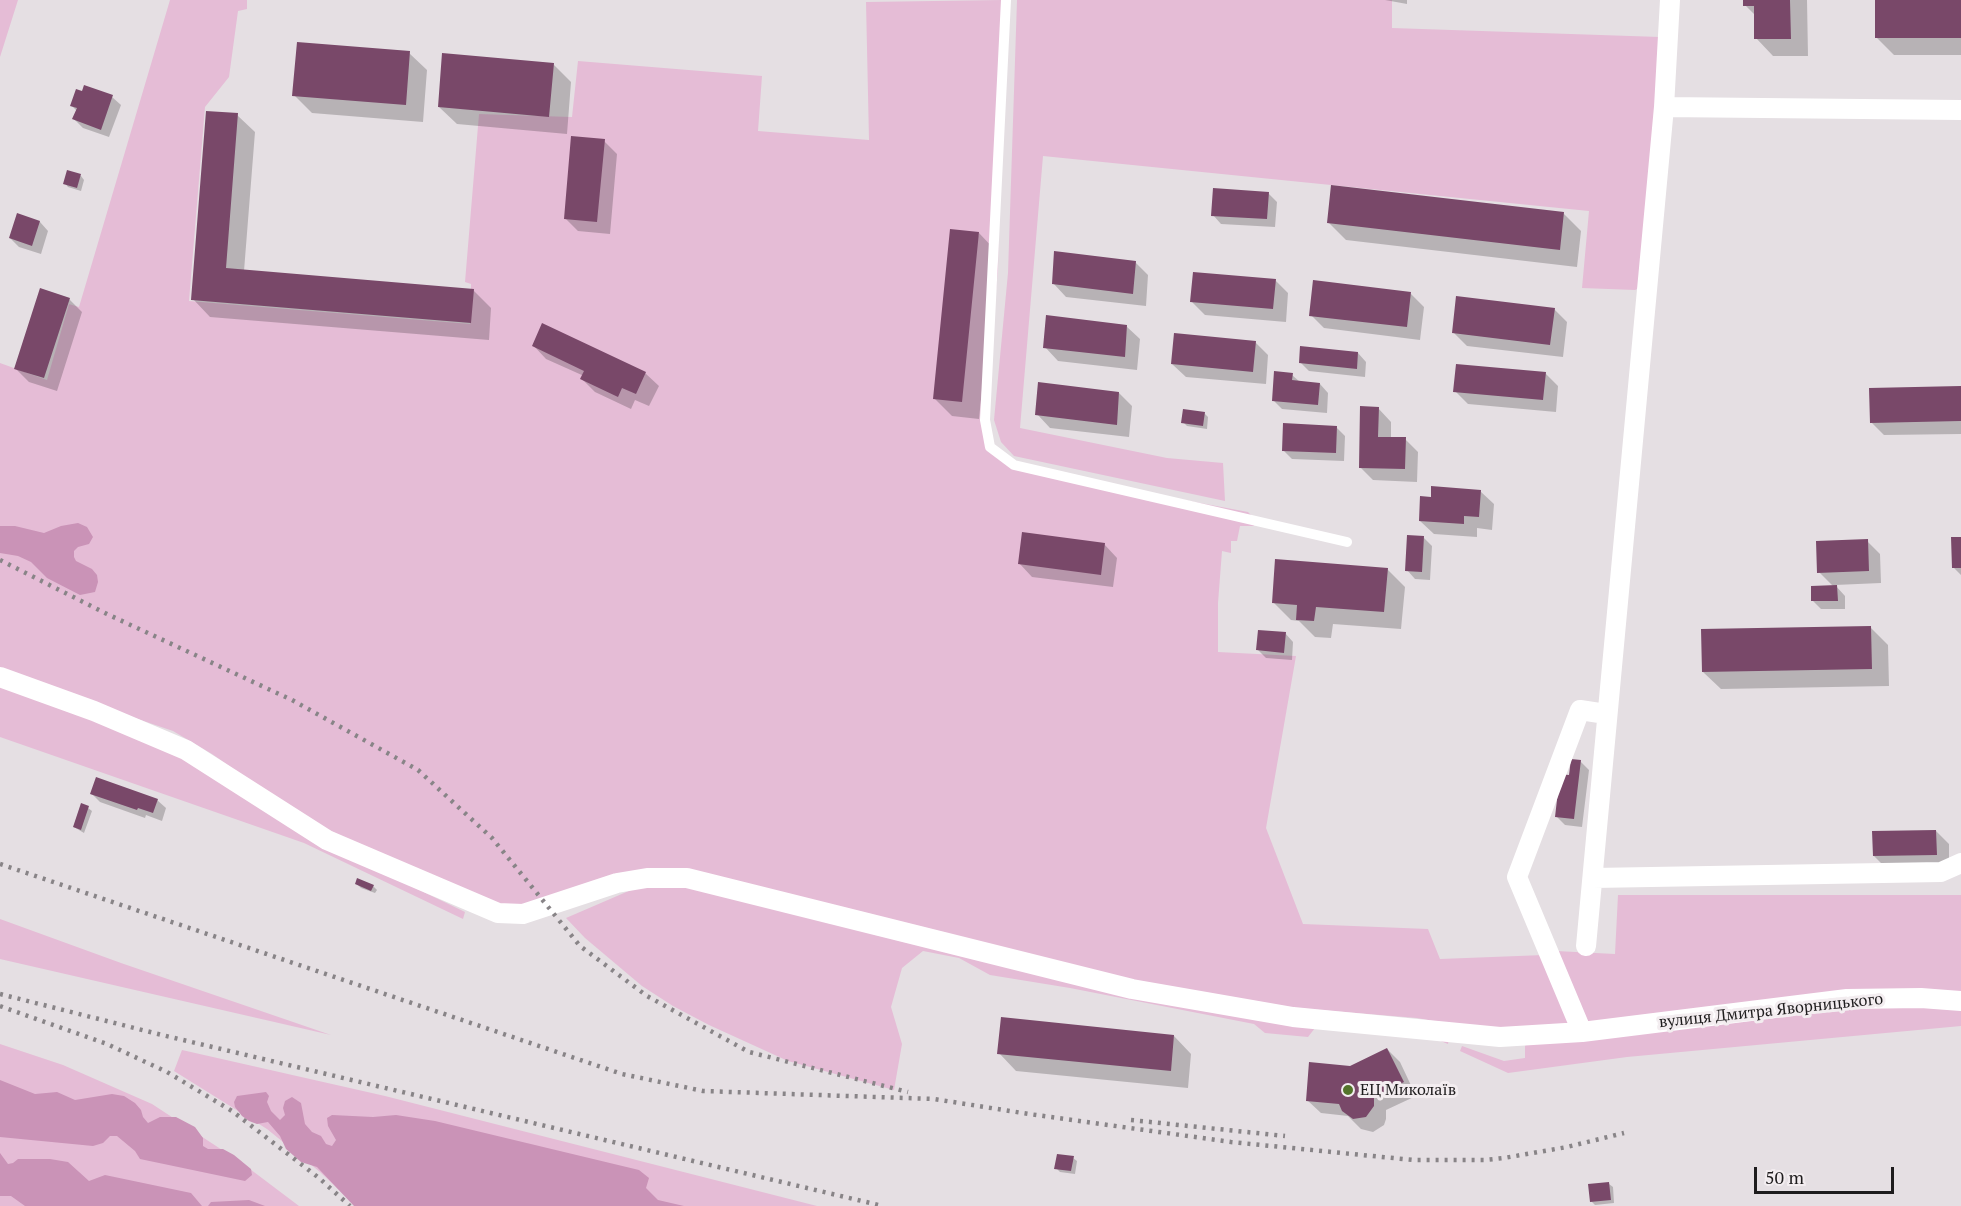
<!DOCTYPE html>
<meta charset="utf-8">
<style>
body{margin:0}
#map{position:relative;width:1961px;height:1206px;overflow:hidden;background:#e5dfe3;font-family:"PT Serif",serif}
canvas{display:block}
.scale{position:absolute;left:1754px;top:1167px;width:140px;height:27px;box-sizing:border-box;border:3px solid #1e1c1d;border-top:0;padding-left:8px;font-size:18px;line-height:21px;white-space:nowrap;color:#1e1c1d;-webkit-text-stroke:4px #f3edf0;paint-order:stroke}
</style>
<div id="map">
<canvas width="1961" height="1206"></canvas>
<div class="scale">50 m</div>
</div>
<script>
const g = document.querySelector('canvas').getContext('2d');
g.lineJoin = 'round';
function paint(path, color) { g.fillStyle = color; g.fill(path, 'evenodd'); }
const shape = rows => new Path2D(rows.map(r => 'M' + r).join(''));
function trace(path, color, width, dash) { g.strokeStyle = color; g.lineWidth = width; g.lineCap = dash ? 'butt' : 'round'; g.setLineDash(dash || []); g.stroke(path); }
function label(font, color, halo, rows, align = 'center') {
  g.font = font + ' "PT Serif",serif'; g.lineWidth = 6; g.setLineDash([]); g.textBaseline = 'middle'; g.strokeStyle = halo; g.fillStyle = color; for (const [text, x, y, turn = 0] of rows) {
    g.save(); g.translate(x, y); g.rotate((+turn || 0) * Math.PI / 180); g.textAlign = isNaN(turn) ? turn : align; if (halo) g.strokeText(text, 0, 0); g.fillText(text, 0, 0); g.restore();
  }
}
const green = shape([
 [0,0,18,0,0,57],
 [170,0,247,0,247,9,238,11,229,77,205,107,189,301,470,324,471,284,465,282,479,114,572,117,578,61,762,76,758,131,869,140,866,2,1002,0,998,270,983,419,992,447,1019,469,1248,512,1251,515,1254,526,1240,526,1237,541,1231,541,1231,553,1222,551,1218,603,1218,652,1296,656,1266,828,1303,924,1428,929,1440,959,1544,955,1571,1024,1500,1033,1417,1018,1295,1008,1133,983,686,873,533,913,493,909,304,818,212,754,173,731,0,672,0,363,47,380,69,304,79,307],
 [1017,0,1392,0,1392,28,1660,37,1641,287,1635,290,1582,288,1589,211,1043,156,1020,428,1167,458,1223,463,1225,501,1014,456,1001,442,994,420,1008,273],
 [0,682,169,741,351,857,465,912,463,919,304,843,0,737],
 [647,887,685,887,900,934,1131,992,1295,1019,1417,1027,1446,1032,1449,1038,1448,1044,1421,1033,1315,1028,1308,1037,1265,1033,1254,1024,1070,988,990,975,959,958,923,951,902,968,891,1007,902,1044,894,1090,788,1061,709,1025,673,1006,642,986,585,938,566,918,631,890],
 [1618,895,1961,895,1961,995,1817,997,1587,1022,1556,951,1615,954],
 [0,919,121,963,331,1035,0,959],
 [1961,1007,1961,1026,1627,1057,1508,1073,1460,1051,1462,1046,1504,1061,1525,1058,1525,1046,1528,1041,1820,1008],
 [0,1044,63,1065,152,1104,242,1163,299,1206,0,1206],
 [182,1050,385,1096,817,1206,356,1206,320,1172,267,1129,174,1071]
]);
const forest = shape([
 [78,523,87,527,93,537,89,544,78,547,74,551,74,557,76,561,92,569,97,575,98,582,95,592,80,595,47,578,31,562,18,556,0,553,0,526,15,526,44,533,61,526],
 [0,1080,35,1094,57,1092,75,1100,112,1094,124,1096,135,1103,141,1110,143,1117,148,1123,160,1117,176,1117,195,1127,203,1138,203,1146,208,1149,223,1149,234,1155,251,1169,252,1175,245,1181,140,1159,135,1151,117,1136,110,1136,103,1143,93,1146,0,1137],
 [266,1092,269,1096,267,1102,271,1111,280,1120,285,1115,283,1108,285,1101,292,1097,301,1103,305,1124,312,1132,321,1136,326,1144,332,1146,336,1140,328,1126,327,1118,332,1115,373,1117,396,1115,435,1121,639,1170,649,1178,646,1188,658,1200,684,1206,354,1206,317,1167,301,1162,286,1149,280,1136,268,1122,257,1124,249,1121,242,1116,235,1107,234,1102,237,1096],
 [0,1153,8,1164,13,1163,18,1159,50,1159,68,1162,89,1181,105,1175,191,1193,202,1206,25,1206,11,1196,0,1196],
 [249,1200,265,1206,208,1206,211,1202]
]);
const shadow = shape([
 [1385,0,1407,0,1407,4],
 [1745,0,1807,0,1808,56,1773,56,1756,38,1756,16,1745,5],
 [1877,0,1961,0,1961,55,1894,55,1877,38],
 [409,53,427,70,423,122,312,113,294,95],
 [553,64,571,82,567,134,457,124,439,107],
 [85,87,112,97,121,105,109,137,83,128,74,119,77,111,71,105,83,93],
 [237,115,255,132,244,271,473,290,491,308,489,340,210,317,193,299],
 [604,141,617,154,610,234,578,231,565,218],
 [68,172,81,176,84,180,81,191,68,187,65,183],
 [1268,193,1277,202,1275,227,1221,224,1213,215],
 [1563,213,1581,231,1577,267,1346,240,1329,223],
 [18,215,40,222,48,231,41,254,19,247,10,238],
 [979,233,996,251,979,419,952,416,934,398],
 [1135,262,1148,275,1146,306,1066,297,1053,283],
 [1275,280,1288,293,1286,322,1205,315,1192,302],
 [1411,294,1424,307,1420,340,1324,328,1311,315],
 [69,299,82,312,57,391,29,382,16,369],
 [1554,309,1567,322,1563,357,1467,346,1454,333],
 [543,325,645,373,659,386,649,406,635,400,631,409,595,392,582,379,584,376,546,359,533,345],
 [1126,326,1140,339,1137,370,1058,361,1045,347],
 [1255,342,1268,355,1266,384,1186,377,1172,364],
 [1358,353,1366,362,1365,377,1309,371,1300,362],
 [1545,373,1558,386,1556,412,1468,404,1455,391],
 [1292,375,1300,382,1320,384,1328,393,1327,413,1282,409,1274,401],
 [1961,387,1961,434,1884,435,1871,422],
 [1119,393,1132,406,1129,437,1050,428,1037,414],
 [1378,408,1391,422,1391,438,1405,439,1418,452,1417,482,1373,480,1360,467],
 [1204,413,1208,417,1207,429,1187,426,1183,422],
 [1336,427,1345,436,1344,461,1292,459,1283,450],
 [1480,491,1494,504,1492,530,1477,528,1477,537,1434,534,1420,521,1432,498],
 [1423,537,1432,546,1430,580,1415,579,1407,570],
 [1961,538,1961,575,1954,568],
 [1867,541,1880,554,1881,583,1835,585,1845,596,1845,609,1821,609,1813,601,1834,587,1819,572],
 [1104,544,1117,558,1113,587,1032,577,1019,563],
 [1387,569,1405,587,1401,629,1333,624,1331,638,1315,637,1299,621,1291,620,1274,603],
 [1870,627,1888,645,1889,686,1721,689,1703,672],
 [1285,633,1293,642,1292,660,1266,658,1258,650],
 [1580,761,1589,770,1582,827,1565,825,1557,817],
 [92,794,157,800,166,808,162,821,146,815,145,818,100,802],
 [88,808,92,811,84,833,74,827],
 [1936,831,1949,844,1949,868,1887,869,1874,856],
 [357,884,373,886,377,890,375,893,361,888],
 [1174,1036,1191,1054,1188,1088,1016,1071,999,1053],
 [1387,1049,1400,1062,1416,1096,1386,1110,1386,1119,1384,1125,1373,1132,1361,1129,1348,1116,1321,1113,1307,1100],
 [1073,1158,1077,1161,1075,1174,1060,1172,1056,1168],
 [1609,1184,1613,1187,1614,1203,1595,1205,1591,1201]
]);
const building = shape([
 [1743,0,1790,0,1791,39,1754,39,1754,6,1743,6],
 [1875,0,1961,0,1961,38,1875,38],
 [297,42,410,51,406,105,292,96],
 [442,53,554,63,549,117,438,107],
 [84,85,113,95,101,130,72,119,77,108,70,106,76,89,82,91],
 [206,111,238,113,226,268,474,289,471,323,191,300],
 [571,136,605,139,597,222,564,219],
 [67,170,81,174,77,188,63,184],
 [1331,185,1564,212,1560,250,1327,223],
 [1213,188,1269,192,1267,219,1211,216],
 [17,213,40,221,32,246,9,238],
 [950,229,979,232,962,402,933,399],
 [1054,251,1136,261,1133,294,1052,284],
 [1193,272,1276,279,1273,309,1190,302],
 [1313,280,1411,292,1407,327,1309,316],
 [40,288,70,298,44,378,14,369],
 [1456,296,1555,308,1550,345,1452,333],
 [1046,315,1127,325,1125,357,1043,348],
 [542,323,646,372,636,394,622,388,618,397,580,379,584,371,532,346],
 [1174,333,1256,341,1253,372,1171,364],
 [1300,346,1358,352,1357,369,1299,363],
 [1456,364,1546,372,1543,400,1453,392],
 [1274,371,1293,373,1292,380,1320,383,1318,405,1272,401],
 [1038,382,1119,392,1117,425,1035,415],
 [1961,386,1961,421,1870,423,1869,388],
 [1360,406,1379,407,1378,437,1406,437,1405,469,1359,468],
 [1183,409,1205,412,1203,426,1181,423],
 [1283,423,1337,426,1336,453,1282,451],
 [1431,486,1481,490,1479,517,1464,516,1464,524,1419,521,1420,496,1431,497],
 [1022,532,1105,543,1101,575,1018,564],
 [1407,535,1424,536,1422,572,1405,571],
 [1951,537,1961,537,1961,568,1952,568],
 [1868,539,1869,571,1817,573,1816,541],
 [1275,559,1388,568,1384,612,1316,607,1314,621,1296,620,1297,605,1272,603],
 [1837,585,1838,601,1811,601,1811,586],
 [1871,626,1872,669,1702,672,1701,629],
 [1258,630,1286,632,1284,653,1256,650],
 [1571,759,1581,760,1574,819,1555,817,1560,774,1569,775],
 [96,777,158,799,153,813,138,808,137,810,90,794],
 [81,803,89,806,81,830,73,827],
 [1936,830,1937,855,1873,856,1872,831],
 [357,878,374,885,371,891,355,884],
 [1001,1017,1174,1035,1171,1071,997,1054],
 [1387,1048,1404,1082,1374,1097,1374,1106,1366,1117,1353,1119,1342,1111,1339,1104,1306,1101,1309,1062,1350,1066],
 [1057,1154,1074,1156,1071,1171,1054,1169],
 [1609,1182,1611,1200,1590,1202,1588,1184]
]);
const service = shape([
 [1006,0,985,420,990,447,1014,465,1347,542]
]);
const minor = shape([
 [1664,107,1961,110],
 [0,677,94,711,186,750,327,840,498,913,523,914,617,883,647,878,687,878,1132,989,1293,1017,1500,1037,1582,1032,1847,999,1921,998,1961,1001],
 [1593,878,1941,872,1961,863],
 [1586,946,1664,107,1670,0],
 [1582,1032,1517,877,1580,710,1606,714]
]);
const rail = shape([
 [0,560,107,614,292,700,418,770,492,838,580,946,647,996,749,1052,908,1092],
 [0,864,622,1074,703,1091,934,1099,1029,1114,1231,1142,1413,1160,1486,1160,1504,1158,1567,1147,1624,1133],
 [0,994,162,1035,883,1206],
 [0,1006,107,1044,167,1072,232,1111,319,1178,350,1206],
 [1131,1120,1285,1136]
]);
const markers = [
 [1348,1090,6,"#53742b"]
];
const streetNames = [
 ["вулиця Дмитра Яворницького",1771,1011,-6]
];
const poiNames = [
 ["ЕЦ Миколаїв",1360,1090]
];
paint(green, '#e5bcd6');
paint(forest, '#ca93b7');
paint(shadow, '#0003');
paint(building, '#794869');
trace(service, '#fff', 10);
trace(minor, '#fff', 20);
trace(rail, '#888487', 4.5, [3, 6]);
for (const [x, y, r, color] of markers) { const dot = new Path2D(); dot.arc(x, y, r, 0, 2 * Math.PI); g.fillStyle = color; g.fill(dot); trace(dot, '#f3edf0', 2); }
label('16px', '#1e1c1d', '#f3edf0', streetNames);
label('16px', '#1e1c1d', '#f3edf0', poiNames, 'left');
</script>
